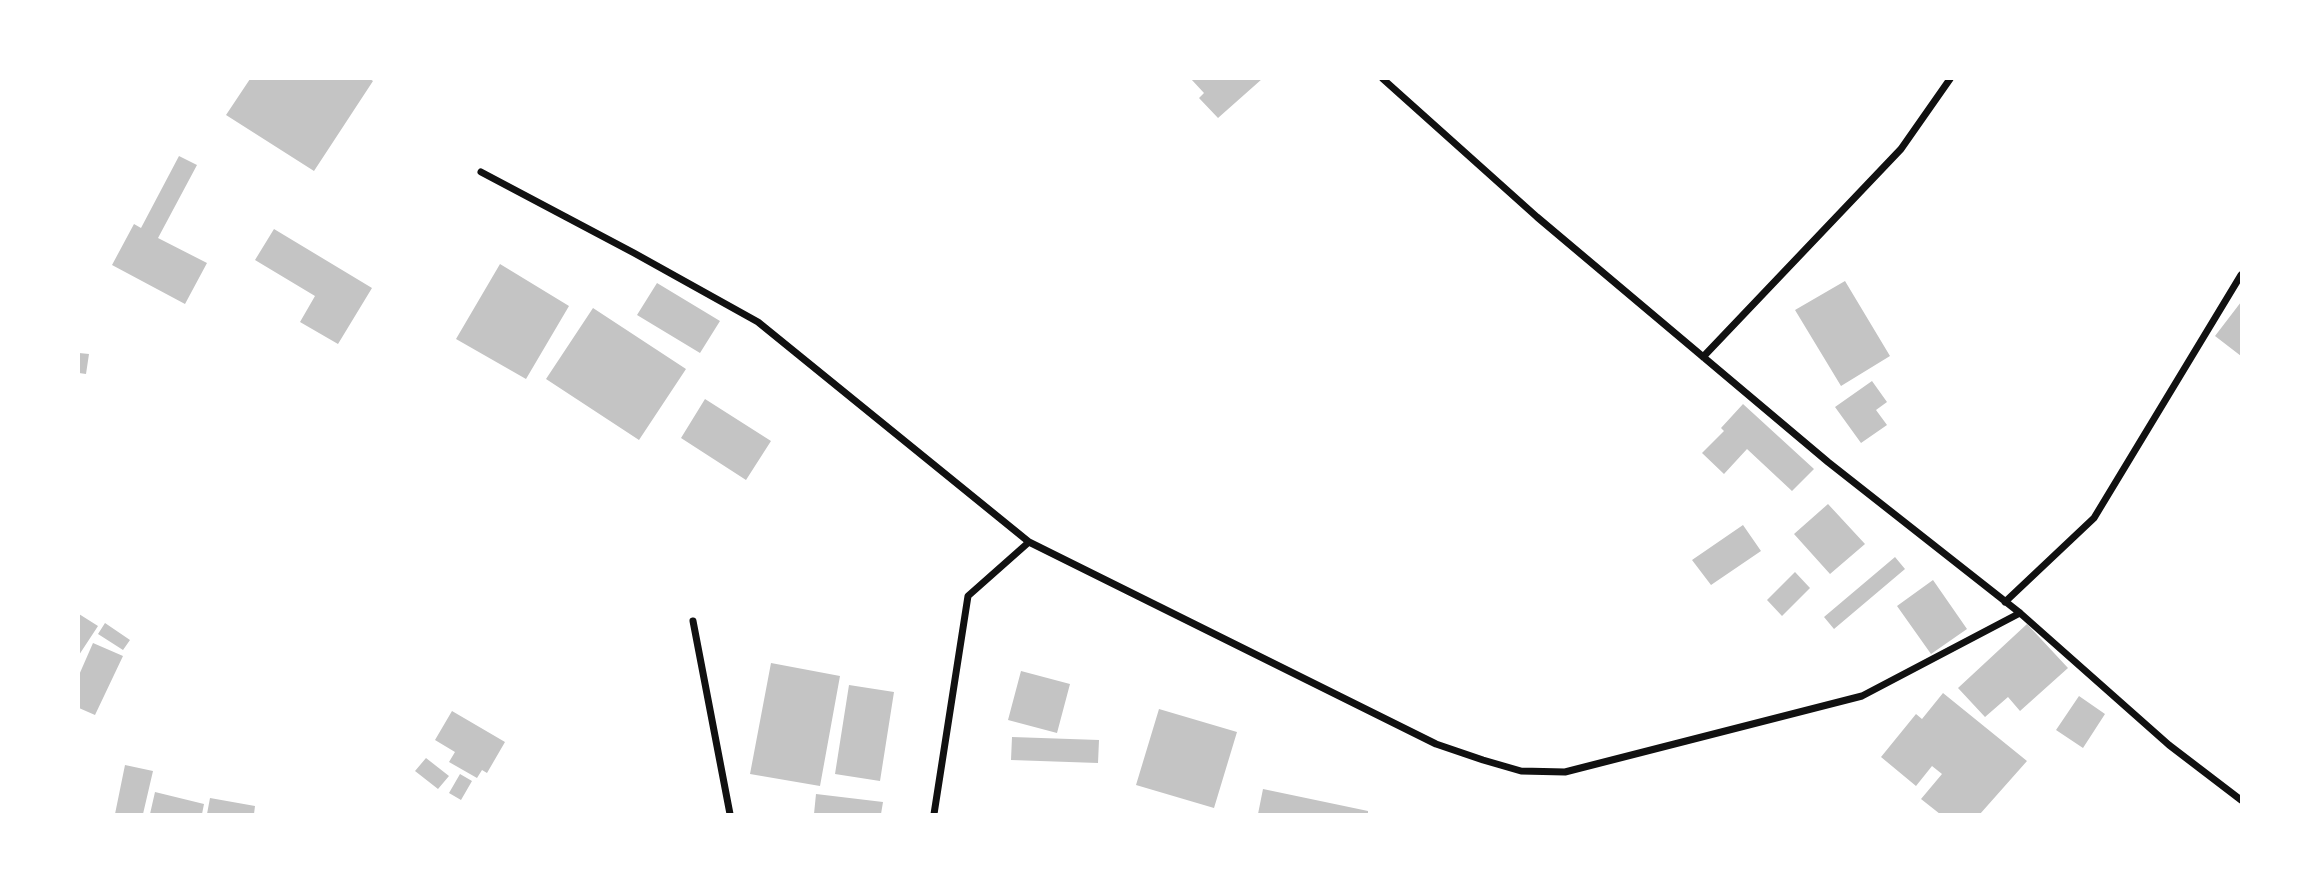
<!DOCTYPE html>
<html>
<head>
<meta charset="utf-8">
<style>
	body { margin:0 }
	#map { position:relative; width:2320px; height:893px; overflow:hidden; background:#fff; font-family:Quicksand,sans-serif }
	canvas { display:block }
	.frame { position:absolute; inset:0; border:80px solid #fff; pointer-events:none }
</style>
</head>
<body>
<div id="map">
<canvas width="2320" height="893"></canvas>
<div class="frame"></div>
</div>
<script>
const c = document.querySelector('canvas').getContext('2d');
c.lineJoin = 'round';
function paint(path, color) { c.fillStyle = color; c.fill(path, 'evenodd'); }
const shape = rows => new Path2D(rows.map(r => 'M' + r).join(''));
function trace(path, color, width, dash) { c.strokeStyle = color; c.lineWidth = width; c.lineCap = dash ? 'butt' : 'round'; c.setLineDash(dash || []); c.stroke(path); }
const building = shape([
	[250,79,370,79,373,81,314,171,226,115],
	[1191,79,1262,79,1218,118,1199,98,1204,93],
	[179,156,197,165,158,238,207,263,185,304,112,265,134,224,141,228],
	[274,229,372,288,338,344,300,322,315,296,255,260],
	[500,264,569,306,526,379,456,339],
	[1845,281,1890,356,1841,386,1795,310],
	[657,283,720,321,700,353,637,315],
	[2241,302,2241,356,2215,336],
	[593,308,686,369,639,440,546,379],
	[79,353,89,354,86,374,79,373],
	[1872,381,1887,402,1876,410,1887,425,1861,443,1835,407],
	[705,399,771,441,746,480,681,438],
	[1743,404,1814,469,1792,491,1747,449,1724,474,1702,453,1724,431,1721,428],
	[1828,504,1865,544,1830,574,1794,534],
	[1743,525,1761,551,1711,585,1692,560],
	[1895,557,1905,569,1834,629,1824,617],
	[1795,572,1810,588,1782,616,1767,600],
	[1933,580,1967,629,1931,654,1897,606],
	[79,614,98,626,79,655],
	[105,623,130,640,123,650,98,634],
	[2027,624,2068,668,2020,711,2008,697,1985,717,1958,688],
	[93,643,123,656,95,715,79,708,79,675],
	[771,663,840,676,820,786,750,774],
	[1021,671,1070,684,1057,733,1008,720],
	[849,685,894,692,880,781,835,774],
	[1943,693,2027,761,1980,814,1940,814,1921,799,1942,774,1932,766,1916,786,1881,757,1916,714,1922,719],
	[2079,696,2105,714,2083,748,2056,730],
	[1159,709,1237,732,1214,808,1136,785],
	[452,711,505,742,487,773,482,770,477,778,449,762,455,752,435,740],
	[1012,737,1099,740,1098,763,1011,760],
	[426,758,449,776,438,789,415,771],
	[125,765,153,771,143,814,115,814],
	[460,774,472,781,461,800,449,793],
	[1263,789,1368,811,1368,814,1258,814],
	[155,792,204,804,202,814,150,814],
	[816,794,883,802,881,814,814,814],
	[210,798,255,806,254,814,207,814]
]);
const minor = shape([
	[1383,79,1537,217,1828,462,2020,613,2169,745,2241,800],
	[481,172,634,253,758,322,1029,542,1436,744,1483,760,1521,771,1565,772,1862,696,2020,613],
	[1703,357,1901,149,1950,79],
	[2005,602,2094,518,2241,275],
	[693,621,730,814],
	[934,814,968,596,1029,542]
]);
paint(building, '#c4c4c4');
trace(minor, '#111', 7);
</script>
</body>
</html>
